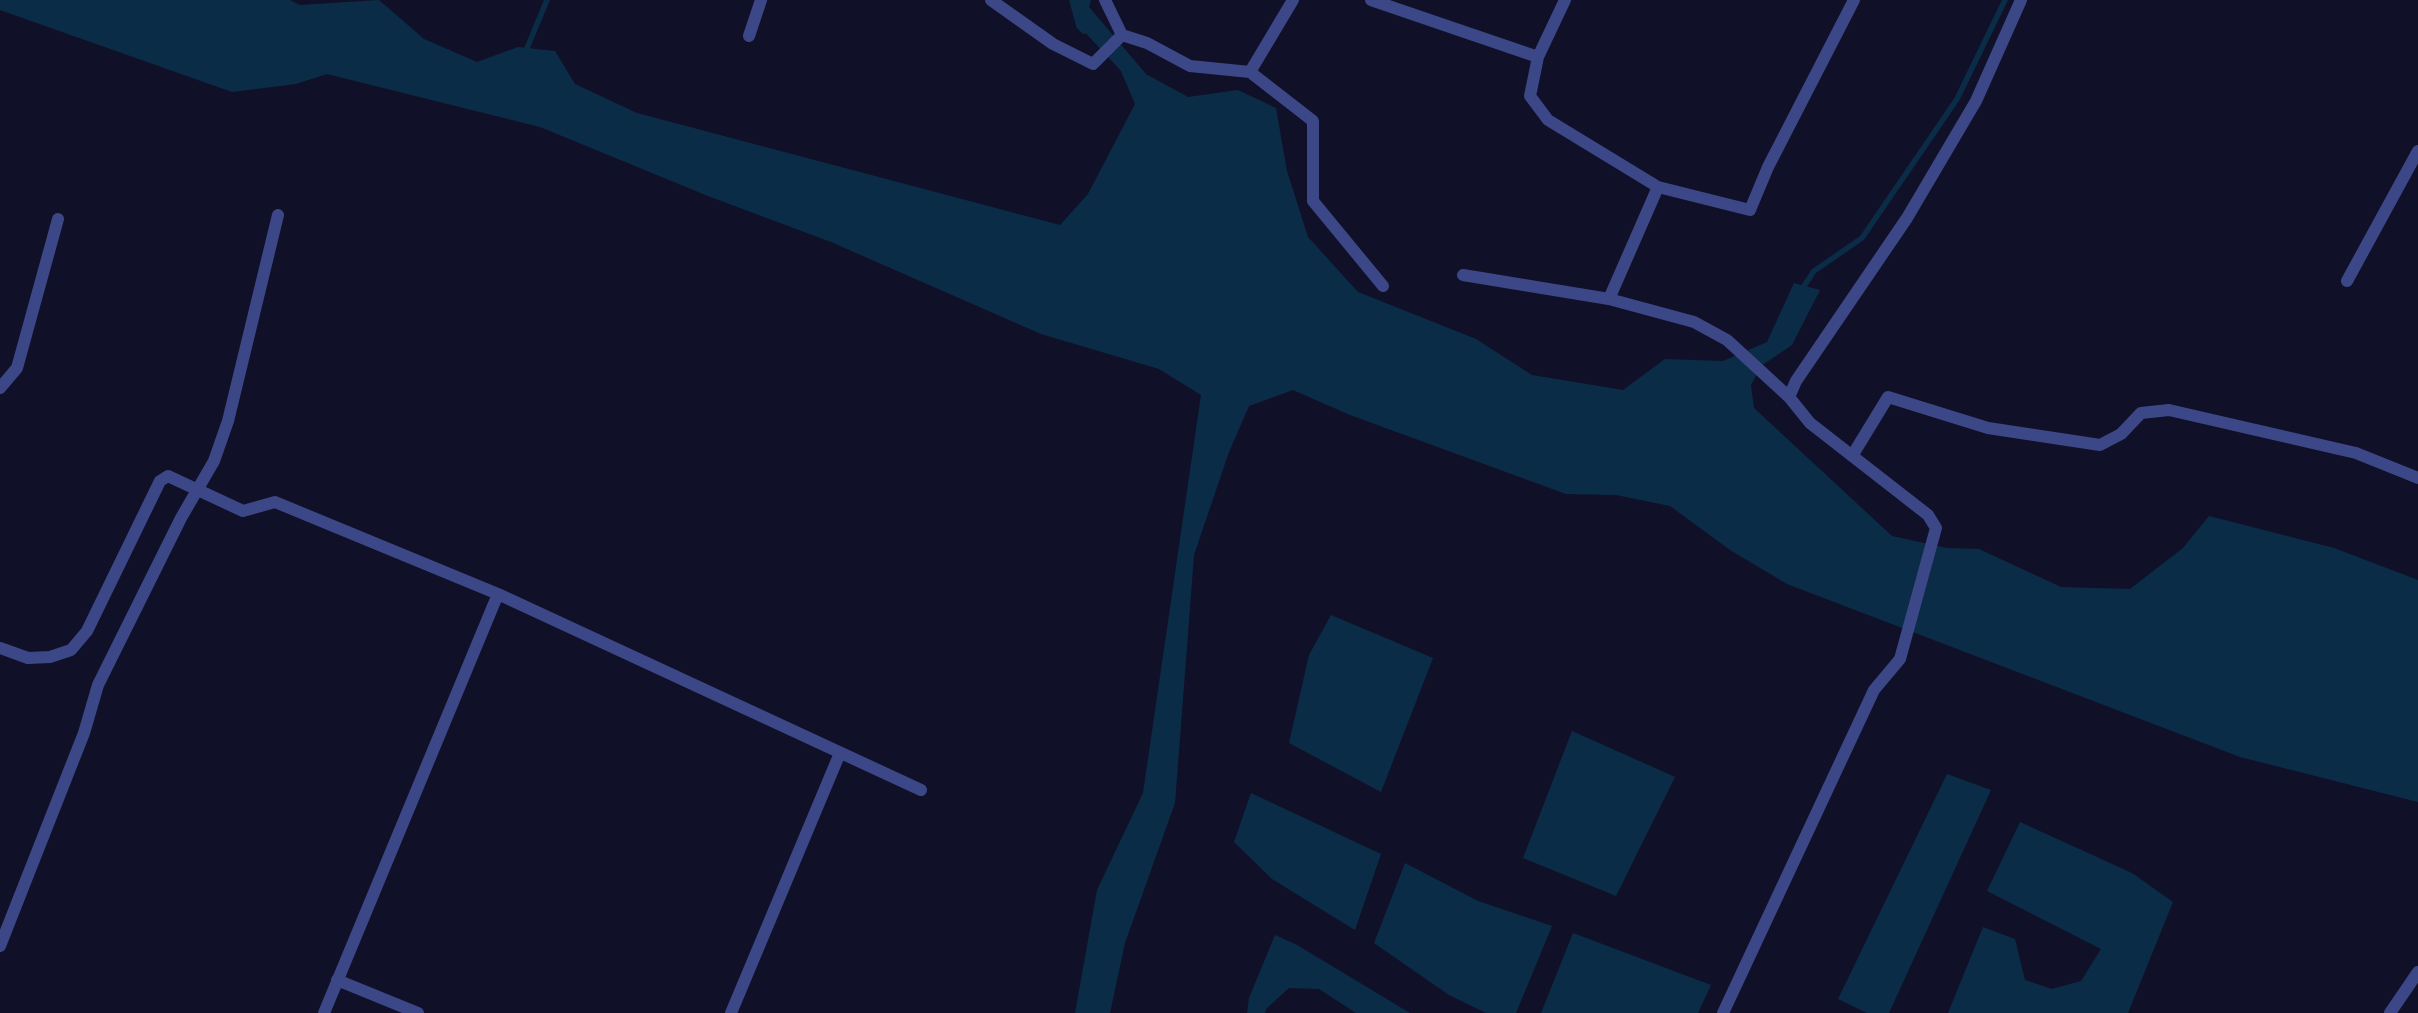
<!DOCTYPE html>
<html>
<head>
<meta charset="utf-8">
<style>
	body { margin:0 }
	canvas { display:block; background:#101028 }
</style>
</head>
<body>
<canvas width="2418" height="1013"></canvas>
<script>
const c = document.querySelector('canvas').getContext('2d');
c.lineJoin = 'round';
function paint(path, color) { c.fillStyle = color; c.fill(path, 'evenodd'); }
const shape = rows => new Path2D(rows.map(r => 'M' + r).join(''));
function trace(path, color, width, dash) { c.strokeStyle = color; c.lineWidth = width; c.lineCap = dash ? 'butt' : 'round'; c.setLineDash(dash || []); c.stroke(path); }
const water = shape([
	[0,0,290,0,300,5,379,0,424,39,477,62,518,47,555,51,575,84,637,113,1060,225,1088,194,1135,104,1121,71,1079,26,1072,0,1091,0,1089,7,1146,74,1188,97,1238,90,1276,108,1287,171,1308,237,1358,292,1476,339,1532,375,1623,390,1665,359,1723,361,1767,342,1794,283,1820,290,1792,345,1761,366,1751,385,1754,408,1892,536,1947,548,1979,549,2061,587,2130,589,2183,548,2209,516,2334,548,2418,580,2418,802,2240,757,1787,584,1730,550,1670,506,1616,495,1566,494,1350,415,1293,390,1249,406,1229,452,1194,555,1175,803,1125,943,1110,1013,1075,1013,1097,890,1143,793,1201,395,1159,369,1041,334,831,242,708,196,540,127,327,74,296,84,232,92,0,10],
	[1331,615,1433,658,1381,792,1289,743,1309,655],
	[1572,731,1675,777,1616,896,1523,858],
	[1947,774,1991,790,1889,1013,1867,1013,1838,999],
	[1251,793,1381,854,1355,930,1272,879,1234,842],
	[2020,822,2132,873,2173,902,2128,1013,1948,1013,1983,927,2015,939,2025,980,2052,989,2081,981,2101,949,1987,891],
	[1405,863,1478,901,1552,926,1516,1013,1486,1013,1449,995,1374,943],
	[1573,933,1711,985,1698,1013,1541,1013],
	[1275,935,1297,945,1410,1013,1356,1013,1319,989,1289,988,1266,1009,1265,1013,1247,1013,1249,998]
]);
const stream = shape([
	[1072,0,1079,26,1084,31],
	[525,53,547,0],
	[1800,292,1814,271,1862,238,1957,99,2005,0]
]);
const minor = shape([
	[991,0,1053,44,1093,64,1122,35,1147,43,1190,66,1250,72,1293,0],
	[1105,0,1122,35],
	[1371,0,1538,57],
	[1565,0,1538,57,1530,96,1548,120,1658,187,1750,210,1768,167,1854,0],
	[749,36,761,0],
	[1250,72,1313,121,1313,201,1383,286],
	[1658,187,1609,299,1694,322,1727,340,1789,397],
	[1463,275,1609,299],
	[2347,281,2418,151],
	[0,388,17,368,58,219],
	[1852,456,1888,397,1988,428,2100,445,2121,434,2141,413,2169,410,2356,453,2418,478],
	[0,648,28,658,50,657,71,650,87,631,160,481,168,476,243,511,275,502,498,594,921,790],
	[0,946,84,733,98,685,181,518,214,461,228,421,278,215],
	[337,980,418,1013],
	[324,1013,498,594],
	[731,1013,840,753],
	[1723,1013,1874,690,1900,659,1936,528,1928,515,1810,423,1789,397,1796,381,1907,218,1976,101,2021,0],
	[2390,1013,2418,972]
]);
paint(water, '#0b2c46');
trace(stream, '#0b2c46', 5.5);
trace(minor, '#3c4787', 12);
</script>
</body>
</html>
